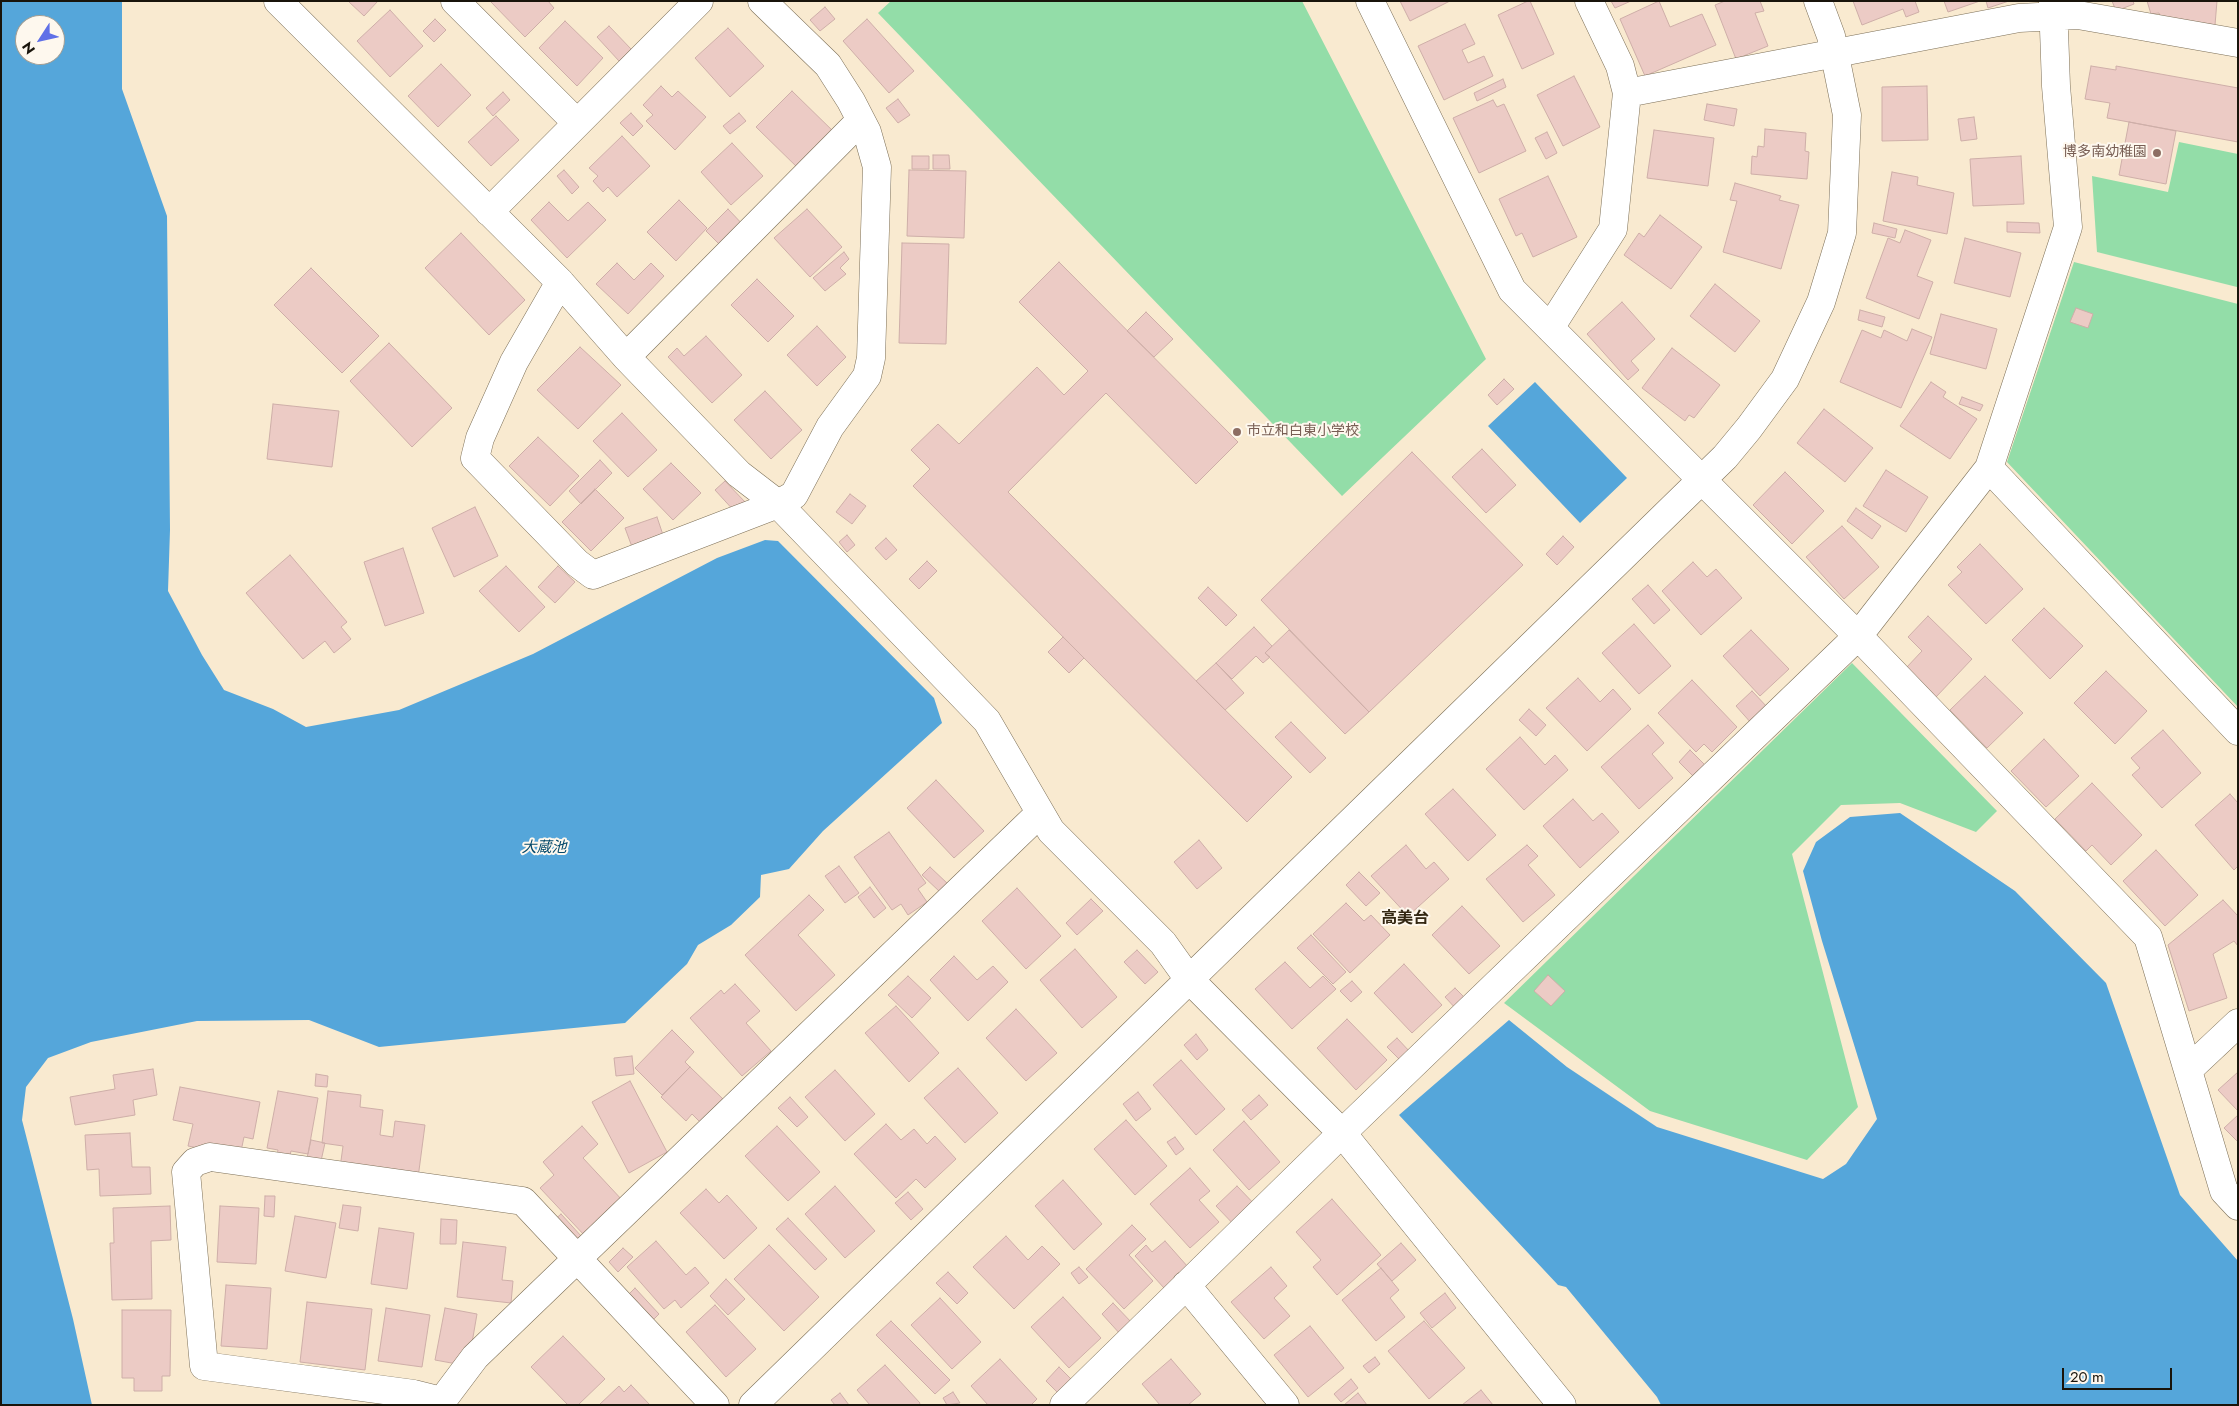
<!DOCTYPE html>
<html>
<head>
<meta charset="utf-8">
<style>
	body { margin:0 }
	#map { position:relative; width:2239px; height:1406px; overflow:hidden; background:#f9ead0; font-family:Jost,sans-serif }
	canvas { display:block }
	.frame { position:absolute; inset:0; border:2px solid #19140b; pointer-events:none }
	.north { position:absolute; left:15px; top:15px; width:50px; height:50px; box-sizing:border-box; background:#fef8ee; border:1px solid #a29d93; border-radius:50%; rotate:235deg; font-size:14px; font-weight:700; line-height:20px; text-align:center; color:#19140b }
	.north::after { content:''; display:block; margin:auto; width:18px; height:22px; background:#6070e7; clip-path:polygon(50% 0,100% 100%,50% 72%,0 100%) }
	.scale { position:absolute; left:2062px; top:1368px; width:110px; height:22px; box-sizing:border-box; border:2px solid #19140b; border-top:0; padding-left:6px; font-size:15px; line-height:18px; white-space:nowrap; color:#19140b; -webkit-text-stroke:4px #fef8ee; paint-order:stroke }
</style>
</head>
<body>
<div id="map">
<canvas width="2239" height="1406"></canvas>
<div class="frame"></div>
<div class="north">N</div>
<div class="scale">20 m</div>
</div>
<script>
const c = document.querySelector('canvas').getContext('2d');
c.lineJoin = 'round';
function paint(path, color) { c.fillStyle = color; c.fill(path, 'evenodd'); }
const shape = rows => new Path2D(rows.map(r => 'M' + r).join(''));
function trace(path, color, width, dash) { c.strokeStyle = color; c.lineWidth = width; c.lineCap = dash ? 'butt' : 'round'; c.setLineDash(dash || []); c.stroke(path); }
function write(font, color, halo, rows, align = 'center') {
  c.font = font + ' Jost,"Noto Sans JP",sans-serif'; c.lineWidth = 4; c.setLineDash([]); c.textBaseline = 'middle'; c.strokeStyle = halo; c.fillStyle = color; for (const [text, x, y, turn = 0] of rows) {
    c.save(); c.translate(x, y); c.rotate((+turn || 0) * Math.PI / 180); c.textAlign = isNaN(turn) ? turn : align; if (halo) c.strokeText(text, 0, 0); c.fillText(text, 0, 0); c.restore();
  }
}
const green = shape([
	[891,1,1302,1,1486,359,1342,496,878,13],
	[2179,142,2238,154,2237,287,2097,252,2092,176,2168,192],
	[2074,262,2238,304,2238,707,2007,462],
	[1852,663,1997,811,1976,832,1900,803,1841,805,1792,854,1858,1107,1807,1160,1650,1111,1504,1003]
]);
const water = shape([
	[1,1,122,1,122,89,167,216,170,530,168,591,202,655,224,690,273,709,306,727,399,710,533,654,717,558,765,540,778,541,934,698,942,723,823,831,789,869,761,875,760,897,731,925,698,945,687,964,625,1023,379,1047,309,1020,197,1021,91,1042,48,1058,26,1087,22,1120,73,1319,92,1405,1,1405],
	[25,25,55,25,55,55,25,55],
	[1535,382,1627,478,1580,523,1488,426],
	[1900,813,2015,891,2106,983,2180,1195,2238,1261,2238,1405,1661,1405,1657,1397,1566,1287,1558,1285,1399,1115,1509,1020,1567,1067,1657,1127,1823,1179,1846,1164,1877,1119,1822,941,1803,871,1816,842,1850,817]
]);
const building = shape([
	[348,1,378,1,364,16,348,1],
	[490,1,548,1,554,8,525,37,490,1],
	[1400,1,1450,1,1410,21,1400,1],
	[1528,1,1530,1,1554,54,1522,69,1498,15,1528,1],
	[1611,1,1631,1,1615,8,1611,1],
	[1659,1,1670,27,1702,14,1716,45,1645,76,1620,19,1659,1],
	[1725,1,1760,1,1764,11,1755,13,1768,46,1736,59,1715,5,1725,1],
	[1853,1,1915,1,1919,12,1906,17,1903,9,1862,25,1853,1],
	[1944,1,1980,1,1948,12,1944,1],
	[1986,1,2009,1,1988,8,1986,1],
	[2112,1,2133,1,2134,4,2116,11,2112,1],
	[2147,1,2217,1,2215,25,2160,17,2159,13,2151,14,2147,1],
	[825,7,835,19,820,31,810,20,825,7],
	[390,10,423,46,390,77,357,41,390,10],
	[435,19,446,30,434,42,423,31,435,19],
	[867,19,914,71,889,93,843,41,867,19],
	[565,21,603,58,577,86,539,48,565,21],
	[1465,24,1475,44,1462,50,1468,63,1484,56,1493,76,1444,100,1418,46,1465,24],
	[609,26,631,49,619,61,597,37,609,26],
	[728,28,764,66,730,97,695,58,728,28],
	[441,64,471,95,438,127,408,96,441,64],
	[2091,66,2116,70,2116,66,2238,88,2238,142,2107,118,2110,103,2085,99,2091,66],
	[1574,76,1600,127,1563,146,1537,95,1574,76],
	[1503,79,1506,87,1477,101,1474,93,1503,79],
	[661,86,672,97,678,91,706,117,675,150,646,121,653,115,643,105,661,86],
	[1927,86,1928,140,1882,141,1882,87,1927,86],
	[792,91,837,135,801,171,756,127,792,91],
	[503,92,510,100,493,116,486,108,503,92],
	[898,99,910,115,898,123,886,108,898,99],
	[1493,100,1497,107,1504,104,1526,151,1479,173,1453,118,1493,100],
	[1707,104,1737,109,1734,126,1704,120,1707,104],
	[631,113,643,126,633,136,620,123,631,113],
	[739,113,746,121,730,134,723,126,739,113],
	[496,116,519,140,491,166,468,142,496,116],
	[1974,117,1977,139,1961,141,1958,119,1974,117],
	[2129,122,2176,131,2166,184,2119,175,2129,122],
	[1765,129,1806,133,1805,151,1809,152,1807,179,1751,174,1752,156,1757,157,1758,146,1764,147,1765,129],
	[1654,130,1714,138,1708,186,1647,178,1654,130],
	[1547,132,1557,153,1546,159,1535,138,1547,132],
	[622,136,650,166,617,197,608,187,603,192,593,181,598,176,589,168,622,136],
	[732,143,763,176,731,205,701,172,732,143],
	[933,155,949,155,950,169,933,169,933,155],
	[912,156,929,156,929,169,912,169,912,156],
	[2021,156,2024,204,1973,206,1970,159,2021,156],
	[564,170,579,187,572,194,557,176,564,170],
	[909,170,966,171,964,238,907,236,909,170],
	[1892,172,1918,177,1917,185,1954,193,1947,234,1883,221,1892,172],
	[1548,176,1577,237,1533,257,1522,233,1516,236,1499,199,1548,176],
	[1735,183,1781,196,1779,200,1799,205,1781,269,1723,252,1737,201,1730,200,1735,183],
	[679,200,707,228,676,261,647,232,679,200],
	[549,202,568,221,588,202,606,220,567,258,531,220,549,202],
	[728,209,746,228,724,249,706,231,728,209],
	[807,209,842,247,810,277,774,238,807,209],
	[1660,215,1702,247,1671,289,1624,255,1639,233,1644,237,1660,215],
	[2007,222,2039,223,2040,233,2007,232,2007,222],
	[1874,223,1897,229,1895,238,1872,233,1874,223],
	[1905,230,1931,240,1917,276,1933,282,1919,319,1866,298,1888,238,1900,243,1905,230],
	[461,233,525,300,489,335,425,268,461,233],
	[1965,238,2021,253,2010,297,1954,283,1965,238],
	[902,243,949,244,946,344,899,343,902,243],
	[844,252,849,259,840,268,846,274,825,291,813,278,844,252],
	[1059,262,1238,442,1196,484,1106,393,1008,492,1292,777,1247,822,913,486,930,469,911,450,938,424,959,444,1037,367,1064,395,1088,371,1019,302,1059,262],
	[617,263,634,280,651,263,664,276,628,314,596,284,617,263],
	[311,268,379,336,342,373,274,305,311,268],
	[757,279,794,316,768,342,731,305,757,279],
	[1715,284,1760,321,1735,352,1690,316,1715,284],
	[1622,302,1655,339,1631,361,1639,370,1628,380,1587,334,1622,302],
	[2076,308,2093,314,2088,328,2070,322,2076,308],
	[1860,310,1885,317,1882,327,1858,320,1860,310],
	[1146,312,1173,339,1154,357,1127,331,1146,312],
	[1941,314,1997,329,1986,369,1930,354,1941,314],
	[817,326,846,357,817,386,787,355,817,326],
	[1912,329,1932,337,1901,408,1840,382,1862,330,1881,338,1884,330,1907,341,1912,329],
	[706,336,742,375,712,403,668,357,677,348,684,356,706,336],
	[389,343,452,408,412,447,350,381,389,343],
	[580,347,621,385,578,429,537,390,580,347],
	[1672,348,1720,385,1694,418,1689,415,1685,421,1642,388,1672,348],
	[1504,379,1514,389,1497,405,1488,395,1504,379],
	[1931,382,1946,392,1943,397,1977,419,1950,459,1900,426,1931,382],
	[765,391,802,430,771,459,734,420,765,391],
	[1962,397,1983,405,1980,411,1959,404,1962,397],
	[273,404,339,411,332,467,267,459,273,404],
	[1824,409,1873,448,1845,482,1797,443,1824,409],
	[622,413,657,450,628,477,593,441,622,413],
	[538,437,579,476,550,506,509,466,538,437],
	[1482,449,1516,485,1486,513,1452,477,1482,449],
	[1412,452,1523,565,1369,712,1261,600,1412,452],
	[600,460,612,473,581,504,569,491,600,460],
	[671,463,701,493,673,520,643,489,671,463],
	[1886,470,1928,497,1906,532,1863,506,1886,470],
	[1785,472,1824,511,1792,544,1753,505,1785,472],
	[725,481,746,503,736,513,715,490,725,481],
	[595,489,624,518,591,551,562,522,595,489],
	[850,494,866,506,852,524,836,512,850,494],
	[475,507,498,556,454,577,432,528,475,507],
	[1856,508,1881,526,1872,539,1847,521,1856,508],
	[657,517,666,544,635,555,625,528,657,517],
	[1842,526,1879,567,1844,599,1806,557,1842,526],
	[847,535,855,545,847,552,839,542,847,535],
	[1563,536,1574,547,1557,565,1546,554,1563,536],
	[886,538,897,550,886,560,875,548,886,538],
	[1980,544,2023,589,1986,624,1948,585,1962,572,1957,567,1980,544],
	[403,548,424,613,385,626,364,562,403,548],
	[290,555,347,622,341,627,351,639,334,653,325,641,303,659,246,593,290,555],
	[927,561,937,571,919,589,909,579,927,561],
	[1693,562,1707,577,1716,569,1742,598,1701,635,1662,591,1693,562],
	[506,566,545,607,519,632,479,591,506,566],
	[558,566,575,582,555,603,538,587,558,566],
	[1648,585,1670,610,1654,624,1632,599,1648,585],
	[1208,587,1237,615,1226,626,1198,598,1208,587],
	[2044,608,2083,646,2050,679,2012,640,2044,608],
	[1928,616,1972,659,1936,697,1906,668,1922,651,1908,637,1928,616],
	[1634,624,1671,666,1639,694,1602,653,1634,624],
	[1254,627,1272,646,1265,653,1270,657,1263,663,1256,656,1232,679,1216,663,1254,627],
	[1289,630,1369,712,1345,734,1265,653,1289,630],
	[1751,630,1789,669,1760,696,1723,656,1751,630],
	[1063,637,1084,658,1069,673,1048,652,1063,637],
	[1216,663,1244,693,1225,710,1196,681,1216,663],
	[2106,671,2147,711,2115,744,2074,703,2106,671],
	[1985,676,2023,713,1987,748,1950,710,1985,676],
	[1578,678,1600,702,1613,689,1631,709,1587,751,1546,708,1578,678],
	[1692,680,1737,727,1712,752,1704,744,1696,752,1658,713,1692,680],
	[1752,691,1769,709,1752,724,1736,706,1752,691],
	[1529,709,1546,725,1536,736,1519,720,1529,709],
	[1291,722,1326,758,1310,773,1275,737,1291,722],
	[1648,725,1664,743,1652,754,1673,778,1639,809,1601,767,1648,725],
	[2163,730,2201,773,2162,808,2132,775,2140,768,2131,758,2163,730],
	[1520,737,1545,765,1555,755,1568,770,1524,810,1486,769,1520,737],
	[2044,739,2079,776,2046,807,2011,771,2044,739],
	[1690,750,1712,772,1701,784,1679,762,1690,750],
	[936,780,984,831,954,858,907,808,936,780],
	[2092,783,2142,835,2111,865,2092,845,2086,851,2055,819,2092,783],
	[1453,789,1496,835,1468,861,1425,814,1453,789],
	[2230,794,2238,803,2238,866,2234,870,2195,825,2230,794],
	[1573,799,1593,821,1602,813,1619,832,1580,868,1543,826,1573,799],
	[889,832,926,883,918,889,927,902,908,915,901,904,892,910,854,857,889,832],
	[1199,840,1222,868,1197,889,1174,862,1199,840],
	[1406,845,1426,869,1434,862,1449,879,1408,916,1371,876,1406,845],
	[1527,845,1538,856,1528,865,1555,895,1523,922,1486,879,1527,845],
	[2156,850,2198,895,2165,926,2123,881,2156,850],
	[839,866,859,893,845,903,825,876,839,866],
	[930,867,948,884,940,892,922,875,930,867],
	[1359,872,1380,893,1366,906,1346,885,1359,872],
	[870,887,886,908,874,918,858,897,870,887],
	[1017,888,1061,936,1026,969,982,921,1017,888],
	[809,895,824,910,798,935,835,975,796,1011,745,955,809,895],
	[1091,899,1103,911,1077,935,1066,923,1091,899],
	[2223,900,2238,916,2238,946,2234,941,2213,954,2227,998,2189,1011,2168,945,2223,900],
	[1346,903,1364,921,1371,915,1390,935,1350,973,1313,934,1346,903],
	[1462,906,1500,946,1469,974,1432,935,1462,906],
	[1311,935,1346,972,1333,984,1297,948,1311,935],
	[1075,949,1117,997,1082,1028,1040,980,1075,949],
	[1137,950,1158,972,1145,984,1124,962,1137,950],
	[954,956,977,980,993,966,1008,982,968,1021,930,980,954,956],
	[1285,962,1310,988,1323,976,1336,989,1292,1029,1255,989,1285,962],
	[1404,964,1442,1005,1412,1033,1374,993,1404,964],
	[1548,975,1565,991,1551,1006,1534,991,1548,975],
	[908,976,931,998,912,1018,888,995,908,976],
	[1352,981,1362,992,1351,1002,1340,991,1352,981],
	[735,984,760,1011,746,1023,771,1051,742,1076,690,1018,721,990,724,994,735,984],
	[1455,988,1467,1000,1457,1010,1445,997,1455,988],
	[896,1006,939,1053,909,1082,865,1033,896,1006],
	[1016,1009,1057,1053,1026,1081,986,1038,1016,1009],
	[1347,1019,1387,1060,1356,1090,1317,1048,1347,1019],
	[672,1030,694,1052,685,1062,690,1067,662,1095,635,1068,672,1030],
	[1196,1034,1208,1050,1197,1060,1184,1045,1196,1034],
	[1397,1038,1410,1052,1401,1061,1387,1047,1397,1038],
	[632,1056,634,1074,616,1076,614,1058,632,1056],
	[1181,1060,1225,1109,1196,1135,1153,1085,1181,1060],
	[690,1067,724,1100,701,1123,692,1114,686,1121,661,1097,690,1067],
	[958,1068,998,1113,965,1143,924,1098,958,1068],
	[153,1069,157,1095,133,1100,135,1115,75,1125,70,1097,115,1089,113,1075,153,1069],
	[835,1070,875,1114,845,1141,805,1097,835,1070],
	[2238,1072,2238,1111,2218,1090,2238,1072],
	[316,1074,328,1076,327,1087,315,1086,316,1074],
	[630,1081,667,1152,629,1173,592,1102,630,1081],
	[180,1087,260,1102,253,1139,244,1137,240,1156,188,1146,193,1124,173,1120,180,1087],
	[278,1091,318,1098,308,1154,291,1151,288,1163,276,1160,278,1150,267,1148,278,1091],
	[328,1091,361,1095,360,1107,383,1110,380,1135,393,1137,395,1121,425,1125,418,1178,340,1168,343,1146,322,1143,328,1091],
	[1138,1092,1151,1109,1136,1121,1123,1104,1138,1092],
	[1259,1095,1268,1105,1251,1120,1242,1110,1259,1095],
	[790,1097,808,1117,797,1127,778,1108,790,1097],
	[2238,1115,2238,1142,2224,1128,2238,1115],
	[1126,1120,1167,1166,1135,1195,1094,1149,1126,1120],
	[1244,1121,1280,1162,1249,1190,1213,1150,1244,1121],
	[886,1124,901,1140,914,1129,927,1144,935,1136,956,1159,925,1188,916,1179,896,1198,854,1154,886,1124],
	[582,1126,598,1144,583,1158,623,1201,585,1236,540,1188,554,1175,543,1162,582,1126],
	[777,1126,820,1172,788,1201,745,1156,777,1126],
	[130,1133,132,1167,150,1167,151,1194,100,1196,99,1169,87,1170,85,1135,130,1133],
	[1175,1137,1184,1149,1176,1155,1167,1142,1175,1137],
	[311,1140,325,1143,319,1170,305,1167,311,1140],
	[1190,1168,1210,1191,1199,1200,1219,1222,1190,1248,1150,1204,1190,1168],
	[1063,1180,1102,1224,1074,1250,1035,1206,1063,1180],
	[835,1186,875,1231,845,1258,805,1214,835,1186],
	[1237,1186,1260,1210,1239,1230,1216,1206,1237,1186],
	[706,1189,719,1203,727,1195,757,1228,724,1259,680,1213,706,1189],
	[908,1192,923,1209,911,1220,895,1203,908,1192],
	[265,1196,275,1196,274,1217,264,1216,265,1196],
	[1332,1199,1381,1255,1337,1295,1313,1267,1321,1260,1296,1232,1332,1199],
	[343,1205,361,1207,358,1231,339,1228,343,1205],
	[170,1206,171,1240,151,1241,152,1299,112,1300,110,1243,114,1243,113,1208,170,1206],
	[220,1206,259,1208,256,1264,217,1262,220,1206],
	[561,1214,582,1237,570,1248,550,1224,561,1214],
	[295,1216,336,1223,326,1278,285,1271,295,1216],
	[788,1218,827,1259,815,1270,776,1229,788,1218],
	[441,1219,457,1220,456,1244,440,1244,441,1219],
	[1132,1225,1146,1239,1129,1255,1153,1281,1124,1309,1086,1269,1132,1225],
	[379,1228,414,1233,407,1289,371,1284,379,1228],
	[1006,1236,1028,1260,1042,1246,1060,1264,1014,1309,973,1267,1006,1236],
	[656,1241,686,1275,695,1267,709,1283,681,1308,675,1300,664,1309,627,1267,656,1241],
	[1165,1241,1188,1267,1164,1288,1135,1256,1146,1245,1152,1252,1165,1241],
	[463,1242,506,1247,502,1280,513,1281,511,1303,457,1297,463,1242],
	[1401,1243,1416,1260,1392,1281,1377,1264,1401,1243],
	[769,1245,819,1297,784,1331,734,1279,769,1245],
	[623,1248,633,1257,618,1272,609,1262,623,1248],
	[1079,1267,1088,1277,1079,1284,1071,1273,1079,1267],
	[1271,1267,1287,1286,1274,1298,1290,1316,1264,1339,1231,1302,1271,1267],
	[1381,1268,1399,1290,1390,1298,1405,1317,1376,1341,1342,1300,1381,1268],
	[948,1272,968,1293,957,1304,936,1283,948,1272],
	[726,1279,745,1299,728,1315,710,1296,726,1279],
	[226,1285,271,1288,267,1349,221,1346,226,1285],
	[635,1288,659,1314,652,1321,627,1296,635,1288],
	[1445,1293,1456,1308,1432,1328,1420,1313,1445,1293],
	[1063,1297,1101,1338,1069,1368,1031,1327,1063,1297],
	[940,1298,981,1342,952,1369,911,1325,940,1298],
	[307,1302,372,1309,365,1370,300,1362,307,1302],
	[1113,1303,1133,1324,1121,1335,1102,1314,1113,1303],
	[715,1305,756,1349,726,1377,686,1332,715,1305],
	[386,1308,430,1315,422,1367,378,1361,386,1308],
	[445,1308,477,1314,468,1366,435,1360,445,1308],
	[122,1310,171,1310,170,1376,162,1376,162,1391,134,1391,134,1378,122,1378,122,1310],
	[891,1321,950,1380,935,1394,876,1335,891,1321],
	[1424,1321,1465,1368,1429,1399,1388,1351,1424,1321],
	[1310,1326,1344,1368,1308,1397,1274,1355,1310,1326],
	[563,1336,605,1379,578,1405,568,1405,531,1367,563,1336],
	[1375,1357,1380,1364,1369,1373,1363,1366,1375,1357],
	[1000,1359,1037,1399,1031,1405,988,1405,971,1386,1000,1359],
	[1171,1359,1201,1394,1188,1405,1160,1405,1142,1384,1171,1359],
	[885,1365,920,1403,919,1405,870,1405,857,1390,885,1365],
	[1059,1367,1080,1388,1066,1401,1046,1381,1059,1367],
	[1351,1379,1358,1388,1341,1402,1334,1394,1351,1379],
	[631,1385,650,1405,599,1405,619,1386,624,1392,631,1385],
	[1481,1390,1493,1405,1462,1405,1481,1390],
	[953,1392,960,1403,947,1405,943,1398,953,1392],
	[840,1393,849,1405,835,1405,831,1400,840,1393],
	[1358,1393,1367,1405,1344,1405,1358,1393]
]);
const minor = shape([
	[278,1,560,282,626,357,739,474,778,504,987,721,1051,831,1163,943,1188,978,1342,1133,1562,1405],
	[455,1,577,123],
	[1370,1,1512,290,1858,636,2148,937,2224,1191,2238,1206],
	[1627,93,2019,18,2078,15,2238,43],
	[489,212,699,1],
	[560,282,514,362,480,438,475,458,577,563,593,575,778,504,794,495,830,427,867,376,871,358,877,167,867,132,851,101,828,65,762,1],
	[1550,328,1613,229,1627,93,1620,66,1589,1],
	[626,357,860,121],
	[1989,468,2238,731],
	[2188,1070,2238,1023],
	[1186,1285,1285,1405],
	[442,1401,414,1394,204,1366,186,1172,195,1162,210,1157,523,1201,715,1405],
	[439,1405,475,1357,1040,813],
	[753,1405,1725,457,1749,428,1785,379,1821,302,1842,233,1847,115,1831,36,1818,1],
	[1064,1405,1342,1133,1858,636,1989,468,2068,227,2056,86,2053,1]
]);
const markers = [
	[2157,153,5,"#8d6e63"],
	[1237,432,5,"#8d6e63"]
];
const educationNames = [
	["博多南幼稚園",2147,153],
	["市立和白東小学校",1247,432,"left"]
];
const waterNames = [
	["大蔵池",544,848]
];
const quarterNames = [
	["高美台",1405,919]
];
paint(green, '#93dda8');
paint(water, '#55a6da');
paint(building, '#eccbc5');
trace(building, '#ceaea8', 1);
trace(minor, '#7d7058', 29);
trace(minor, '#fff', 28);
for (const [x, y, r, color] of markers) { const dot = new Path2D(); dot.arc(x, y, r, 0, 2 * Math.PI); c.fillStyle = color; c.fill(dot); trace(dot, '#fef8ee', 2); }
write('14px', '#785e54', '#fef8ee', educationNames, 'right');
write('italic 15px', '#03486a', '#fef8ee', waterNames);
write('bold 16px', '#332712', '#fef8ee', quarterNames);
</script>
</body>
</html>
